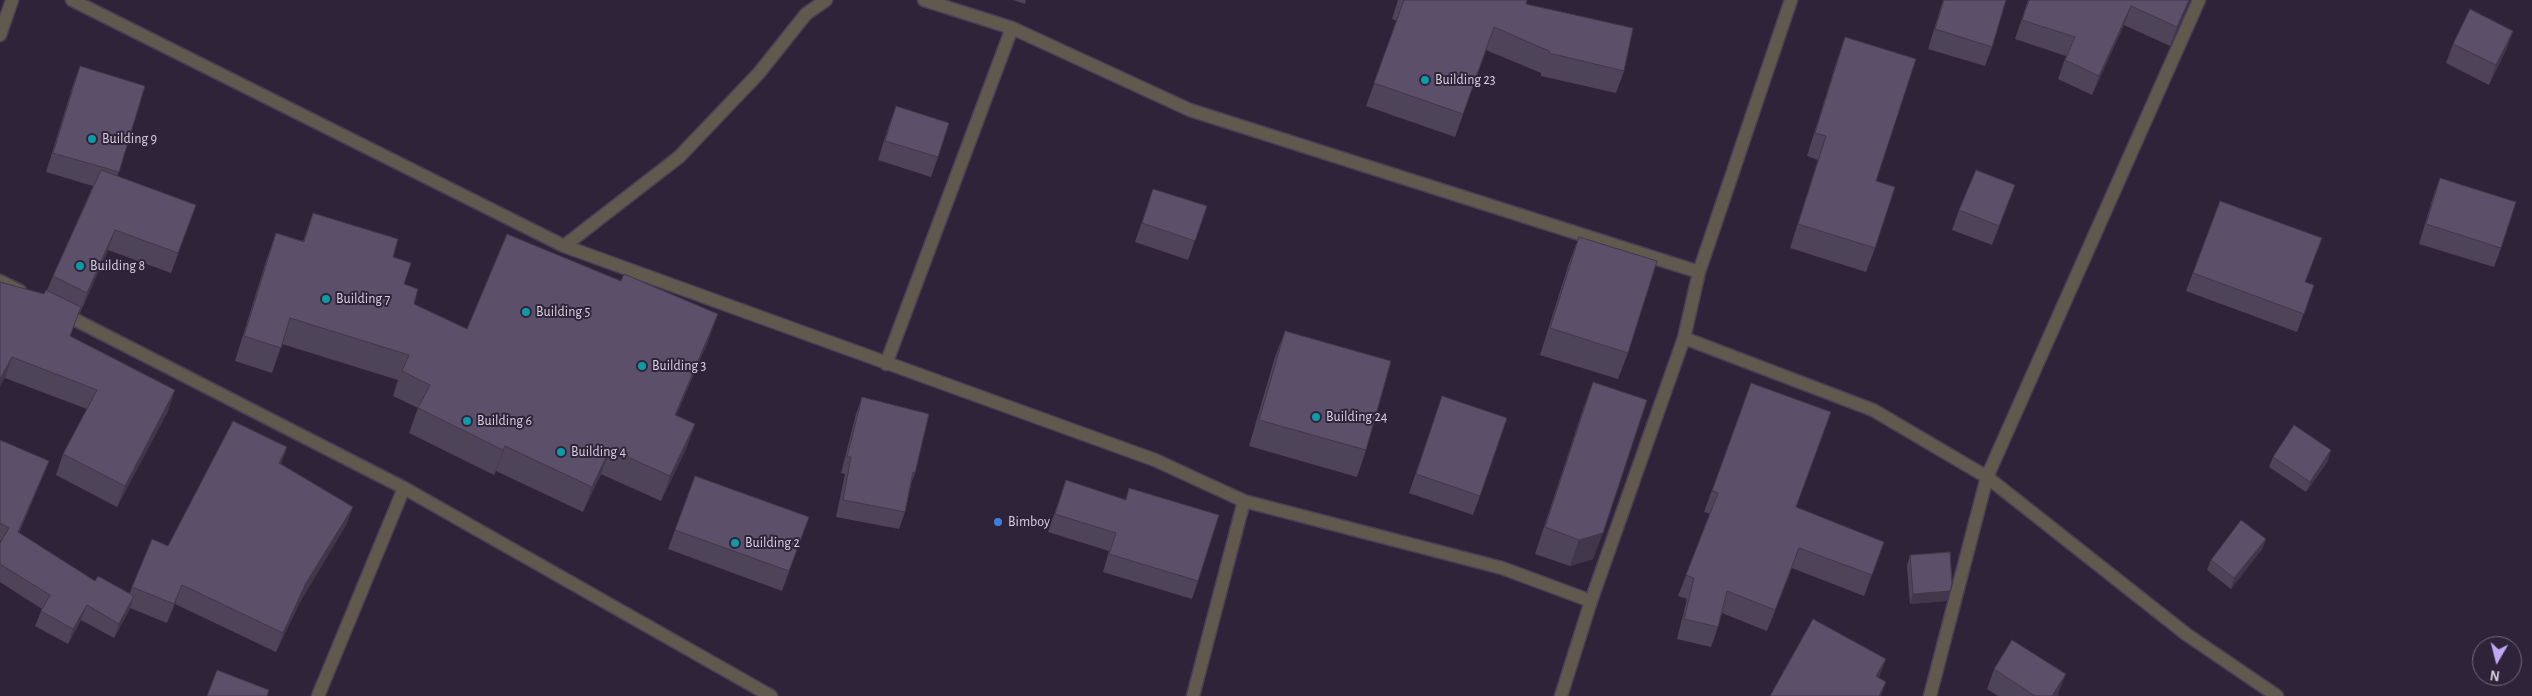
<!DOCTYPE html>
<html>
<head>
<meta charset="utf-8">
<style>
	body { margin:0 }
	#map { position:relative; width:2532px; height:696px; overflow:hidden; background:#2f233a; font-family:"Alegreya Sans",sans-serif }
	canvas { display:block }
	.north { position:absolute; left:2472px; top:636px; width:50px; height:50px; box-sizing:border-box; background:#2f233a; border:1px solid #73697c; border-radius:50%; rotate:188deg; font-size:14px; font-weight:700; line-height:20px; text-align:center; color:#d8d1e0 }
	.north::after { content:''; display:block; margin:auto; width:18px; height:22px; background:#c0a8f4; clip-path:polygon(50% 0,100% 100%,50% 72%,0 100%) }
</style>
</head>
<body>
<div id="map">
<canvas width="2532" height="696"></canvas>
<div class="north">N</div>
</div>
<script>
const c = document.querySelector('canvas').getContext('2d');
c.lineJoin = 'round';
const shape = rows => new Path2D(rows.map(r => 'M' + r).join(''));
function trace(path, color, width, dash) { c.strokeStyle = color; c.lineWidth = width; c.lineCap = dash ? 'butt' : 'round'; c.setLineDash(dash || []); c.stroke(path); }
function paint(path, color) { c.fillStyle = color; c.fill(path, 'evenodd'); }
function write(font, color, halo, rows, align = 'center') {
  c.font = font + ' "Alegreya Sans",sans-serif'; c.lineWidth = 4; c.setLineDash([]); c.textBaseline = 'middle'; c.strokeStyle = halo; c.fillStyle = color; for (const [text, x, y, turn = 0] of rows) {
    c.save(); c.translate(x, y); c.rotate((+turn || 0) * Math.PI / 180); c.textAlign = isNaN(turn) ? turn : align; if (halo) c.strokeText(text, 0, 0); c.fillText(text, 0, 0); c.restore();
  }
}
const minor = shape([
	[72,0,564,246,1155,460,1244,501,1502,568,1591,601],
	[924,0,1012,28,1190,110,1699,272],
	[0,35,12,0],
	[564,246,679,157,759,73,806,14,826,0],
	[0,281,20,291],
	[62,313,404,488,771,696],
	[1684,338,1873,410,1987,477,2186,634,2277,696],
	[886,364,1012,28],
	[318,696,404,488],
	[1193,696,1244,501],
	[1561,696,1591,601,1684,338,1699,272,1791,0],
	[1930,696,1987,477,2199,0]
]);
const wall = shape([
	[1013,0,1026,0,1025,4],
	[1398,0,1527,0,1526,4,1624,71,1616,93,1541,76,1541,73,1486,50,1455,137,1366,106,1397,21,1392,19],
	[1943,0,2006,0,1992,47,1985,66,1928,49],
	[2028,0,2190,0,2170,46,2124,25,2092,95,2058,79,2066,56,2015,39],
	[2513,31,2506,50,2489,85,2446,63,2453,44],
	[1845,37,1876,181,1875,248,1866,272,1790,248,1818,160,1807,156,1837,60],
	[80,66,119,172,117,176,196,205,171,273,108,250,80,313,79,312,70,336,168,411,117,507,56,475,63,454,87,409,5,378,2,283,44,294,47,290,53,276,93,186,46,172,73,85],
	[896,106,938,157,931,177,878,160,889,125],
	[2440,178,2501,248,2494,267,2419,244,2433,197],
	[2015,185,1992,245,1952,230,1959,210],
	[1153,189,1207,206,1188,260,1135,242],
	[2220,201,2305,282,2314,285,2297,332,2186,291],
	[313,213,393,257,404,284,414,304,467,329,709,339,676,415,695,424,686,449,661,501,601,474,583,512,496,471,494,475,409,433,418,408,393,396,398,380,282,344,272,373,235,361,267,258,276,233,303,241],
	[1579,237,1628,353,1618,379,1540,355,1569,263],
	[1285,331,1366,450,1357,477,1249,446,1275,357],
	[1593,382,1593,559,1570,566,1535,554,1583,409],
	[1751,383,1796,507,1884,542,1864,596,1792,568,1767,631,1722,613,1718,627,1711,647,1677,639,1687,599,1678,596,1710,514,1704,512],
	[1442,396,1480,496,1473,515,1409,493],
	[862,397,915,473,911,484,905,512,899,529,836,517,845,474,841,473,856,414],
	[0,440,49,461,43,476,19,533,95,581,130,593,132,587,168,546,287,447,281,464,353,507,346,525,300,602,276,652,175,604,167,623,130,608,114,638,81,620,68,644,35,626,42,609,0,582,0,543,1,541,0,540],
	[2273,457,2328,461,2306,492,2269,467],
	[695,476,809,517,782,591,668,549],
	[1066,480,1125,500,1129,488,1198,581,1192,599,1103,572,1109,551,1048,532],
	[2266,539,2262,549,2231,589,2207,570,2211,560],
	[1910,555,1950,591,1946,601,1910,604,1907,566],
	[1994,669,2059,694,2057,696,1998,696,1987,689]
]);
const shadedWall = shape([
	[2189,0,2190,0,2189,3,2170,46,2177,27],
	[2131,6,2124,25,2092,95,2099,76],
	[2513,31,2506,50,2489,85,2496,65],
	[2015,185,2008,204,1992,245,1999,226],
	[115,230,108,250,80,313,87,293],
	[718,314,709,339,666,440,675,415],
	[12,357,5,378,0,386,0,379],
	[175,390,168,411,117,507,125,486],
	[695,424,686,449,661,501,670,476],
	[505,446,496,471,494,475,503,450],
	[287,447,280,466,279,463],
	[610,449,601,474,583,512,592,487],
	[2331,450,2328,461,2306,492,2310,482],
	[49,461,43,476,13,547,18,532],
	[353,507,346,525,300,602,276,652,283,633,306,583],
	[1603,533,1593,559,1570,566,1579,540],
	[2266,539,2262,549,2231,589,2234,578],
	[1799,548,1792,568,1767,631,1775,610],
	[182,585,175,604,167,623,174,604],
	[1950,591,1946,601,1910,604,1913,594],
	[134,596,129,611,114,638,119,624],
	[87,605,81,620,68,644,73,629],
	[1886,659,1876,685,1876,676],
	[2066,674,2057,696,2052,696],
	[1886,682,1881,696,1879,696]
]);
const building = shape([
	[1404,0,1527,0,1526,4,1633,28,1624,71,1549,53,1549,51,1494,27,1463,114,1374,83,1404,0],
	[1944,0,2006,0,1992,47,1935,29,1944,0],
	[2029,0,2189,0,2177,27,2131,6,2099,76,2065,60,2075,37,2022,20,2029,0],
	[2470,9,2513,31,2496,65,2453,44,2470,9],
	[1845,37,1916,59,1876,181,1895,187,1875,248,1798,224,1826,136,1815,133,1845,37],
	[80,66,145,86,119,172,53,153,80,66],
	[896,106,949,123,938,157,885,141,896,106],
	[101,170,196,205,178,253,115,230,87,293,53,276,101,170],
	[1976,170,2015,185,1999,226,1959,210,1976,170],
	[2440,178,2516,202,2501,248,2426,224,2440,178],
	[1153,189,1207,206,1195,241,1142,223,1153,189],
	[2220,201,2322,238,2305,282,2314,285,2304,314,2193,273,2220,201],
	[313,213,398,239,393,257,411,263,404,284,418,289,414,304,467,329,507,234,621,281,624,274,718,314,675,415,695,424,670,476,610,449,592,487,505,446,503,450,418,408,430,385,402,371,409,355,290,318,281,348,244,336,276,233,304,242,313,213],
	[1579,237,1657,261,1628,353,1550,328,1579,237],
	[0,282,44,294,46,290,81,307,70,336,175,390,125,486,63,454,97,390,12,357,0,379,0,282],
	[1285,331,1391,361,1366,450,1259,420,1285,331],
	[1593,382,1647,400,1603,533,1579,540,1545,527,1593,382],
	[1751,383,1831,412,1796,507,1884,542,1872,575,1799,548,1775,610,1727,591,1718,627,1684,619,1694,578,1686,575,1718,493,1712,491,1751,383],
	[1442,396,1507,418,1480,496,1416,474,1442,396],
	[862,397,929,414,915,473,913,472,905,512,843,500,851,457,847,457,862,397],
	[233,421,287,447,279,463,353,507,306,583,283,633,182,585,174,604,132,587,152,539,168,546,233,421],
	[2294,425,2331,450,2310,482,2273,457,2294,425],
	[0,440,49,461,18,532,95,581,98,576,134,596,119,624,87,605,73,629,41,611,50,595,0,564,0,543,9,528,0,523,0,440],
	[695,476,809,517,789,571,675,530,695,476],
	[1066,480,1126,500,1129,488,1219,515,1198,581,1109,554,1116,533,1055,514,1066,480],
	[2241,520,2266,539,2234,578,2211,560,2241,520],
	[1950,552,1952,583,1950,591,1913,594,1910,555,1950,552],
	[1813,619,1886,659,1876,676,1886,682,1879,696,1770,696,1813,619],
	[2012,640,2066,674,2052,696,2035,696,1994,669,2012,640],
	[217,670,269,690,267,696,207,696,217,670]
]);
const markers = [
	[1425,80,5,"#0f9aa8"],
	[92,139,5,"#0f9aa8"],
	[80,266,5,"#0f9aa8"],
	[326,299,5,"#0f9aa8"],
	[526,312,5,"#0f9aa8"],
	[642,366,5,"#0f9aa8"],
	[1316,417,5,"#0f9aa8"],
	[467,421,5,"#0f9aa8"],
	[561,452,5,"#0f9aa8"],
	[998,522,5,"#3f7fe0"],
	[735,543,5,"#0f9aa8"]
];
const poiNames = [
	["Building 23",1435,80],
	["Building 9",102,139],
	["Building 8",90,266],
	["Building 7",336,299],
	["Building 5",536,312],
	["Building 3",652,366],
	["Building 24",1326,417],
	["Building 6",477,421],
	["Building 4",571,452],
	["Bimboy",1008,522],
	["Building 2",745,543]
];
trace(minor, '#4a3f55', 15);
trace(minor, '#61584e', 12);
paint(wall, '#4e445a');
paint(shadedWall, '#40374a');
paint(building, '#5b4f69');
trace(building, '#40374a', 1);
for (const [x, y, r, color] of markers) { const dot = new Path2D(); dot.arc(x, y, r, 0, 2 * Math.PI); c.fillStyle = color; c.fill(dot); trace(dot, '#2f233a', 2); }
write('14px', '#d8d1e0', '#2f233a', poiNames, 'left');
</script>
</body>
</html>
